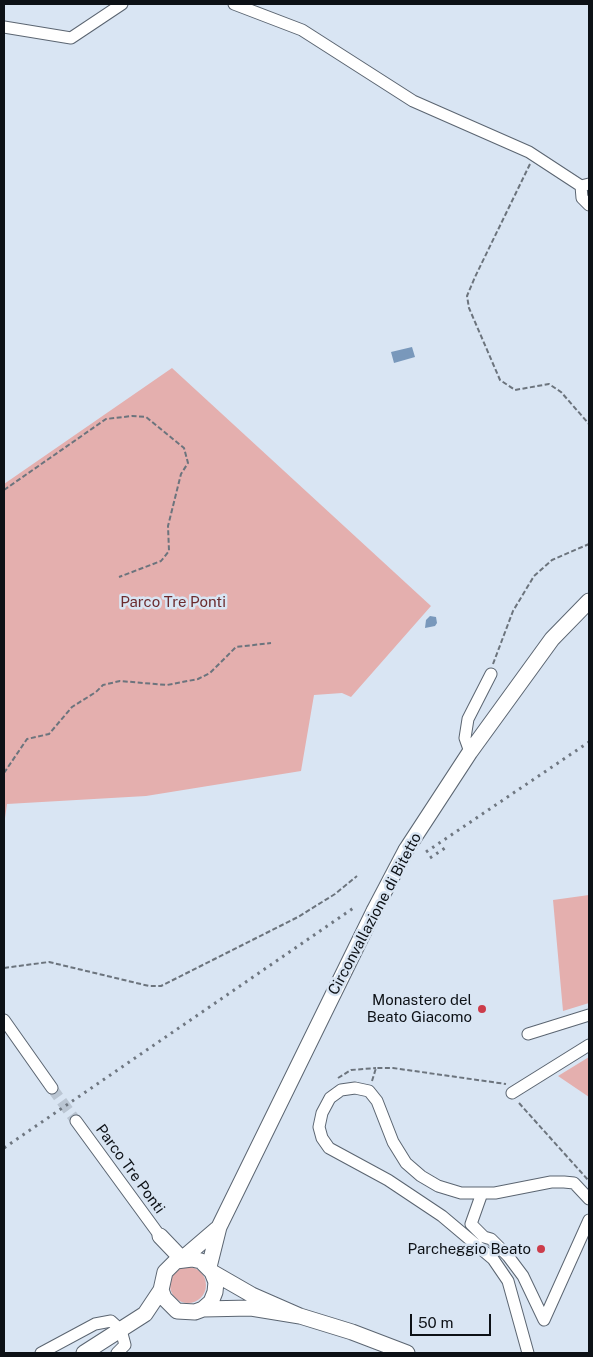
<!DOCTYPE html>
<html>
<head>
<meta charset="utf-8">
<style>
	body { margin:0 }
	#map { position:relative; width:593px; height:1357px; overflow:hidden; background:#d9e5f3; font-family:"Public Sans",sans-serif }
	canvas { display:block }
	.frame { position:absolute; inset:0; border:5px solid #0d1116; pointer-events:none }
	.scale { position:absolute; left:410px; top:1314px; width:81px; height:22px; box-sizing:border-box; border:2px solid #0d1116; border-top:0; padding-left:6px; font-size:15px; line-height:18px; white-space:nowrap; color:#0d1116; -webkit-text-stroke:4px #d9e5f3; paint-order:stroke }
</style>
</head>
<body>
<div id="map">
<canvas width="593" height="1357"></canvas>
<div class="frame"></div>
<div class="scale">50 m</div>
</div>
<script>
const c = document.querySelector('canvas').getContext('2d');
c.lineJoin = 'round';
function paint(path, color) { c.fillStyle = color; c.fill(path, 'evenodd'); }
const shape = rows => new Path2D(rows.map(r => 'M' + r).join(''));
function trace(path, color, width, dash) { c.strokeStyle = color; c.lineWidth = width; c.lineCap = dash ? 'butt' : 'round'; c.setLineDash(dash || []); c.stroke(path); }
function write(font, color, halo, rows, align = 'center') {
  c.font = font + ' "Public Sans",sans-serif'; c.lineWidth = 5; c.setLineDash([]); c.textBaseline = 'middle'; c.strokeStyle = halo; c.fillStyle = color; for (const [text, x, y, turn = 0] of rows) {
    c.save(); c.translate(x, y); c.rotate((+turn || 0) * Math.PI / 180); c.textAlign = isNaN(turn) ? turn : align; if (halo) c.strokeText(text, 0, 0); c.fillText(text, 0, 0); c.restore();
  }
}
const green = shape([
	[172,368,431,606,351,697,342,693,314,695,301,771,146,796,7,804,4,825,4,484],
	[589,895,589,1003,563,1011,553,900],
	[589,1057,589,1097,558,1076],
	'170 1285a18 18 0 1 1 36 0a18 18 0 1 1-36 0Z'
]);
const water = shape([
	[412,347,415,357,394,363,391,352],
	[430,616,436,617,437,623,435,626,425,628,426,620]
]);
const minorTunnel = shape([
	[52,1088,76,1121]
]);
const path = shape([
	[530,164,475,277,467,296,469,308,500,380,515,390,549,384,561,392,589,424],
	[4,490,106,419,132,416,146,417,184,448,188,463,181,474,168,526,169,551,161,561,119,577],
	[493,664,513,611,534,576,552,560,589,544],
	[4,773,27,739,49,734,72,707,96,692,103,685,120,681,167,685,198,679,210,673,236,647,271,643],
	[4,968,49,962,149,986,161,986,298,917,335,894,357,876],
	[338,1078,351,1070,376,1068],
	[372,1081,376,1068,393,1068,506,1084],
	[519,1103,589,1181]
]);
const minor = shape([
	[234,4,302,30,413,101,529,152,581,186,589,184],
	[4,27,71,38,122,4],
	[581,186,582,198,589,205],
	[470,752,465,738,468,719,491,674],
	[4,1020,52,1088],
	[528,1034,589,1015],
	[512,1093,589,1045],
	[76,1121,160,1236],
	[482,1193,471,1224,484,1237,491,1239,508,1256,523,1276,544,1320,589,1220],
	[41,1353,95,1324,111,1321,121,1330,125,1345,117,1353],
	[528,1353,508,1281,493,1259,442,1216,388,1180,329,1148,322,1138,319,1127,322,1113,330,1098,341,1090,355,1088,369,1091,377,1101,393,1142,406,1163,421,1176,438,1186,461,1193,495,1193,551,1182,564,1182,574,1183,589,1199]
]);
const major = shape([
	[406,850,470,752,552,639,589,601],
	[160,1236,182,1259,217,1229],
	[209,1267,219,1227,374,911],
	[212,1272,216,1282,215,1292,211,1302,203,1309,195,1312,177,1311,164,1298,161,1290,165,1272,176,1261,192,1259,201,1261,212,1272,252,1295,300,1316],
	[203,1309,251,1308,300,1316,352,1332,407,1353],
	[84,1353,145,1314,161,1290]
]);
const rail = shape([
	[426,852,589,742],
	[430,858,445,848],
	[4,1148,355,907]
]);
const majorBridge = shape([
	[374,911,406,850]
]);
const markers = [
	[482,1009,5,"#cc3c4a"],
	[541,1249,5,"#cc3c4a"]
];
const parkNames = [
	["Parco Tre Ponti",173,602]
];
const streetNames = [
	["Circonvallazione di Bitetto",375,914,-62],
	["Parco Tre Ponti",130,1169,54]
];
const poiNames = [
	["Monastero del",472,1000],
	["Beato Giacomo",472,1017],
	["Parcheggio Beato",531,1249]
];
paint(green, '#e4afae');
paint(water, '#7998bb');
trace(minorTunnel, '#bac5d2', 11, [11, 5.5]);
trace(minor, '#5b6571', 13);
trace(major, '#5b6571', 17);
trace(path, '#6c747d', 2, [5, 2.5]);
trace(minor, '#fff', 11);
trace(major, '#fff', 15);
trace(rail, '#6f7781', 3, [2.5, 5]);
trace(majorBridge, '#5b6571', 17, []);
trace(majorBridge, '#fff', 15);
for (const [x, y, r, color] of markers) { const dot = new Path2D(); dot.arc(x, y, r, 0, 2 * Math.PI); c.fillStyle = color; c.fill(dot); trace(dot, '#d9e5f3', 2); }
write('15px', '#6b2b2e', '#d9e5f3', parkNames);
write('15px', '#0d1116', '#d9e5f3', streetNames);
write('15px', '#0d1116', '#d9e5f3', poiNames, 'right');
</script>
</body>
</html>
